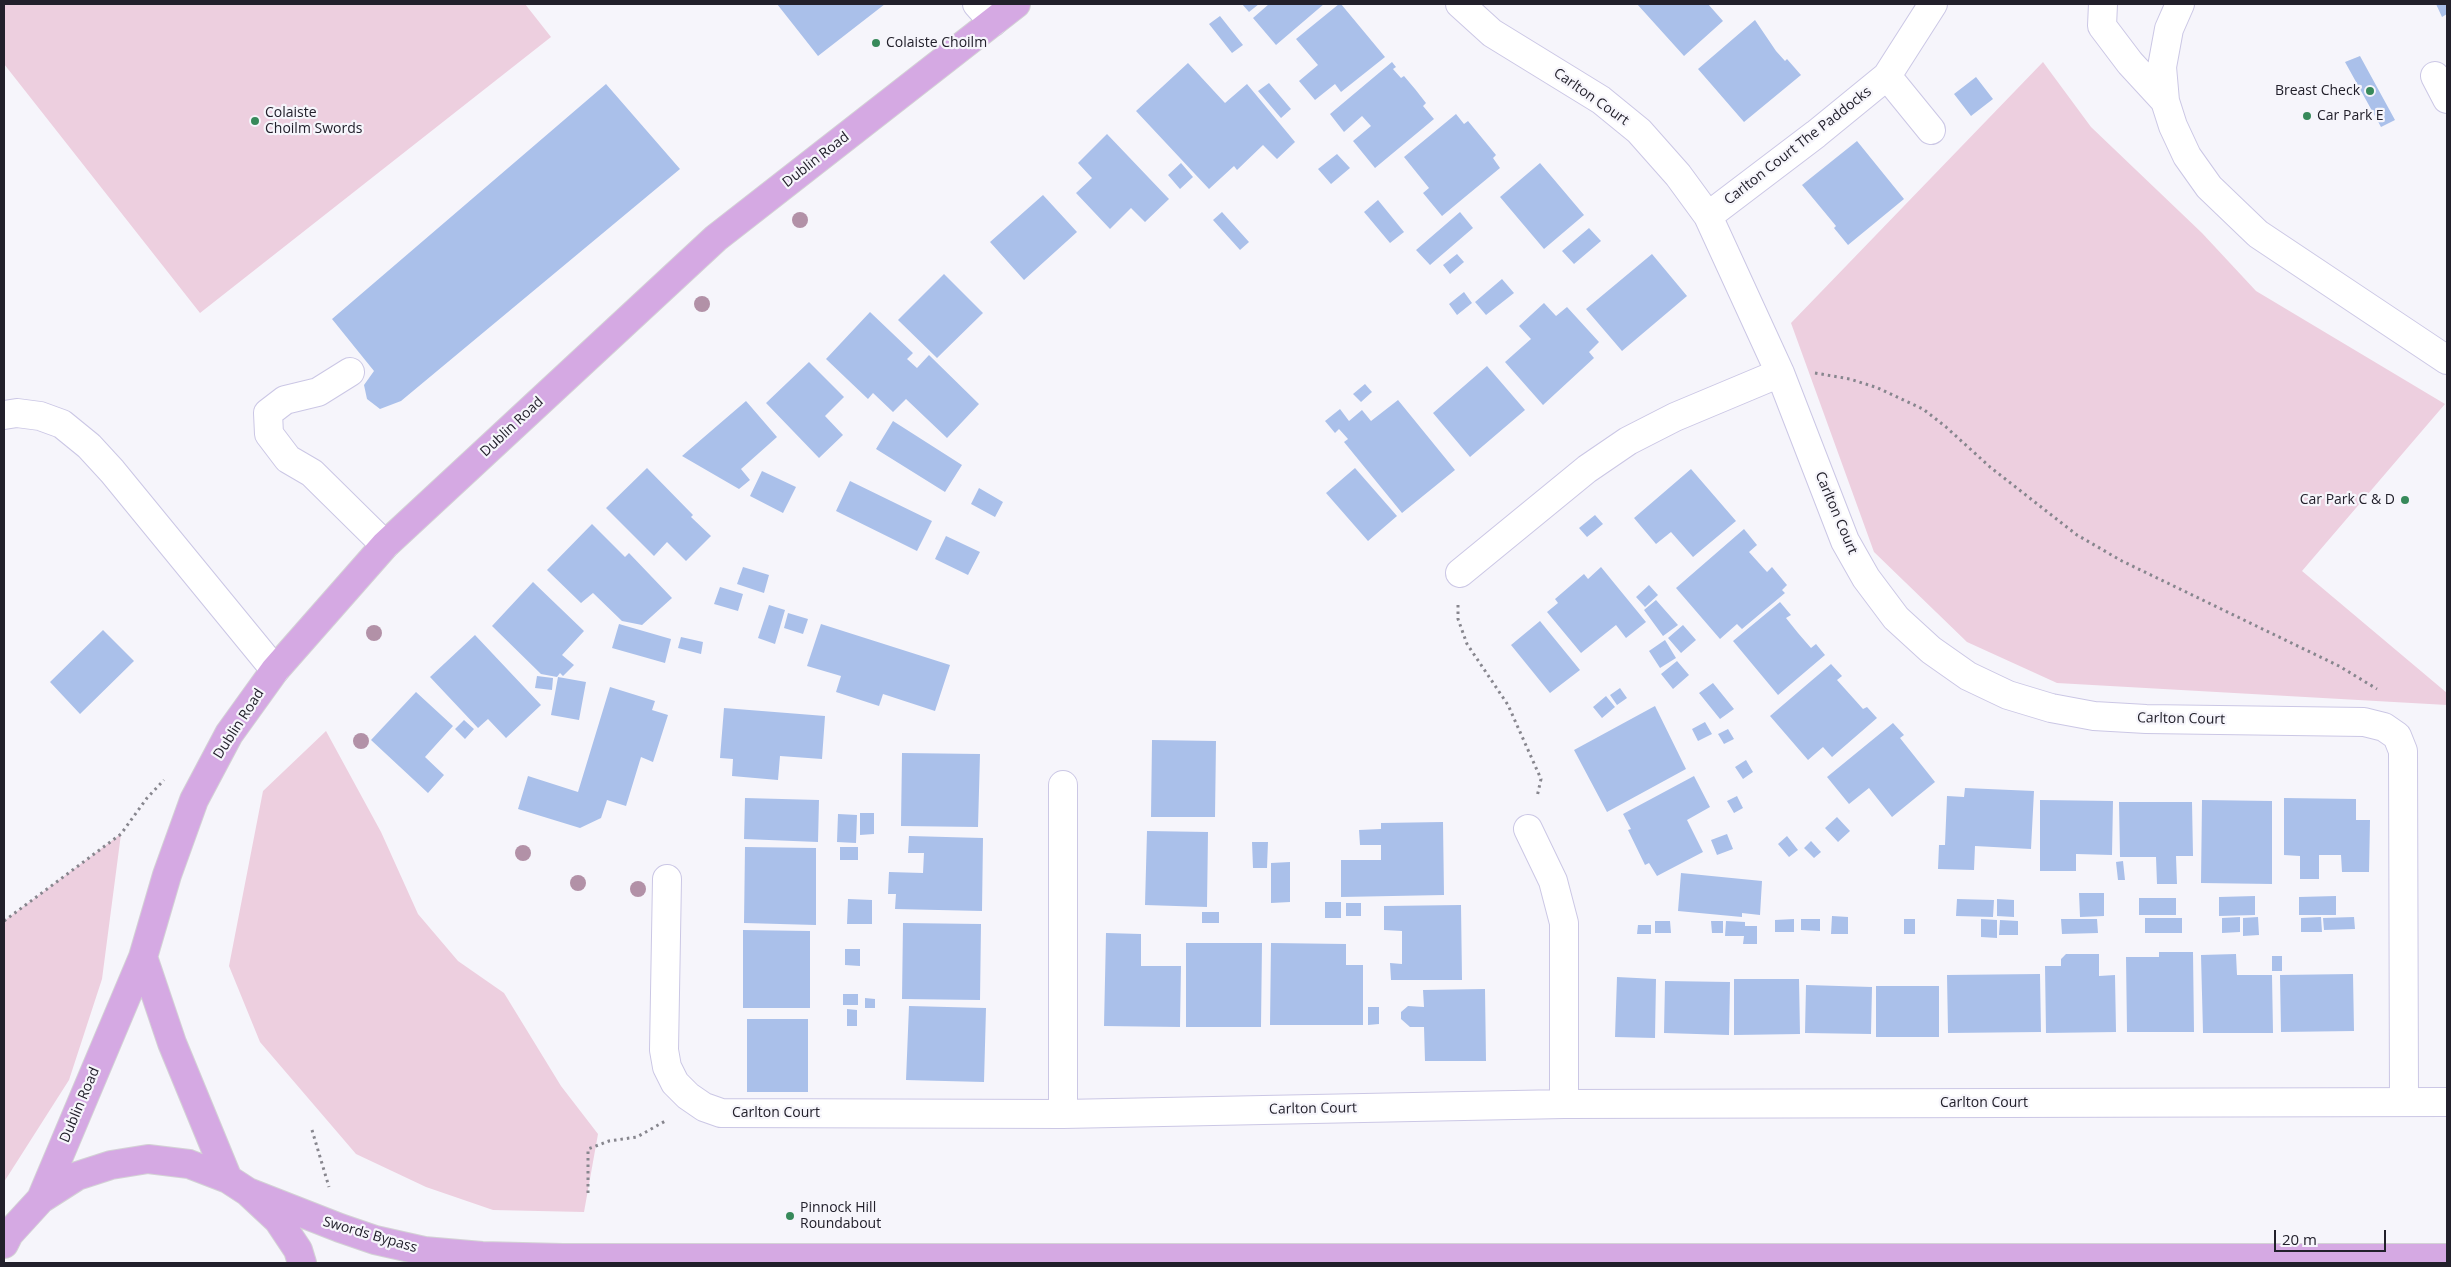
<!DOCTYPE html>
<html>
<head>
<meta charset="utf-8">
<style>
	body { margin:0 }
	#map { position:relative; width:2451px; height:1267px; overflow:hidden; background:#f6f5fb; font-family:"Open Sans",sans-serif }
	canvas { display:block }
	.frame { position:absolute; inset:0; border:5px solid #22202b; pointer-events:none }
	.scale { position:absolute; left:2274px; top:1230px; width:112px; height:22px; box-sizing:border-box; border:2px solid #22202b; border-top:0; padding-left:6px; font-size:15px; line-height:18px; white-space:nowrap; color:#22202b; -webkit-text-stroke:4px #f6f5fb; paint-order:stroke }
</style>
</head>
<body>
<div id="map">
<canvas width="2451" height="1267"></canvas>
<div class="frame"></div>
<div class="scale">20 m</div>
</div>
<script>
const c = document.querySelector('canvas').getContext('2d');
c.lineJoin = 'round';
function paint(path, color) { c.fillStyle = color; c.fill(path, 'evenodd'); }
const shape = rows => new Path2D(rows.map(r => 'M' + r).join(''));
function trace(path, color, width, dash) { c.strokeStyle = color; c.lineWidth = width; c.lineCap = dash ? 'butt' : 'round'; c.setLineDash(dash || []); c.stroke(path); }
function write(font, color, halo, rows, align = 'center') {
  c.font = font + ' "Open Sans",sans-serif'; c.lineWidth = 4.5; c.setLineDash([]); c.textBaseline = 'middle'; c.strokeStyle = halo; c.fillStyle = color; for (const [text, x, y, turn = 0] of rows) {
    c.save(); c.translate(x, y); c.rotate((+turn || 0) * Math.PI / 180); c.textAlign = isNaN(turn) ? turn : align; if (halo) c.strokeText(text, 0, 0); c.fillText(text, 0, 0); c.restore();
  }
}
const green = shape([
	[4,4,525,4,551,37,200,313,4,64],
	[2043,62,2091,127,2202,233,2256,291,2445,404,2302,571,2447,693,2447,705,2057,683,1967,642,1874,552,1791,323],
	[326,731,381,832,418,914,458,961,504,993,561,1086,598,1134,584,1212,493,1210,426,1187,356,1154,260,1042,229,966,263,791],
	[121,834,102,979,69,1080,4,1182,4,921]
]);
const building = shape([
	[777,4,885,4,818,56],
	[1242,4,1259,4,1249,12],
	[1269,4,1324,4,1276,45,1253,18],
	[1339,4,1341,4,1385,57,1341,92,1335,84,1315,100,1299,81,1318,65,1296,39],
	[1637,4,1708,4,1723,21,1684,56],
	[2436,4,2447,4,2447,14,2442,17],
	[1220,16,1243,45,1232,53,1209,24],
	[1755,20,1776,51,1785,61,1787,59,1801,75,1744,122,1698,69],
	[2360,56,2395,120,2381,127,2345,62],
	[1392,62,1396,67,1393,69,1401,78,1404,76,1415,89,1426,103,1423,106,1434,119,1375,168,1353,141,1371,126,1362,116,1344,132,1330,114],
	[1188,63,1225,103,1247,84,1295,142,1277,159,1263,145,1237,170,1234,166,1209,189,1136,111],
	[1976,77,1993,99,1971,116,1954,94],
	[1269,83,1291,109,1281,118,1258,91],
	[606,84,680,169,401,401,380,409,367,399,364,385,374,371,332,319],
	[1456,114,1464,124,1468,121,1496,155,1493,158,1500,168,1442,216,1423,193,1429,188,1404,157],
	[1107,134,1169,199,1145,222,1131,208,1110,229,1076,193,1092,178,1078,163],
	[1857,141,1904,199,1848,245,1834,228,1836,226,1802,185],
	[1337,154,1350,168,1331,184,1318,169],
	[1181,163,1193,177,1180,189,1168,175],
	[1540,163,1584,215,1544,249,1500,197],
	[1043,195,1077,232,1024,280,990,242],
	[1378,200,1404,232,1390,243,1364,212],
	[1222,212,1249,242,1240,250,1213,220],
	[1460,212,1473,228,1430,265,1416,250],
	[1589,228,1601,241,1574,264,1562,251],
	[1457,254,1464,262,1450,274,1443,265],
	[1652,254,1687,296,1622,351,1586,309],
	[944,274,983,313,937,358,898,320],
	[1502,279,1514,293,1486,315,1475,302],
	[1464,292,1472,303,1457,315,1449,304],
	[1544,303,1556,316,1567,307,1599,342,1589,352,1594,358,1543,405,1505,362,1531,339,1519,326],
	[870,312,913,353,907,359,917,368,929,355,979,404,947,438,906,399,893,412,873,393,868,399,826,359],
	[809,362,844,397,825,416,843,435,819,458,766,403],
	[1487,366,1525,410,1470,457,1433,413],
	[1365,384,1372,392,1361,402,1353,394],
	[1398,400,1455,470,1402,513,1344,442,1348,439,1339,429,1335,433,1325,421,1340,409,1349,421,1362,410,1371,421],
	[746,401,777,437,741,469,750,480,739,489,682,456],
	[893,421,962,465,945,492,876,449],
	[647,468,693,515,691,517,711,536,686,561,667,542,654,556,606,508],
	[1355,468,1397,516,1368,541,1326,493],
	[1691,469,1736,521,1693,557,1671,532,1656,544,1634,518],
	[762,471,796,487,783,513,750,496],
	[850,481,932,521,917,551,836,511],
	[979,488,1003,502,995,517,971,504],
	[1595,515,1603,524,1587,537,1579,528],
	[592,524,625,557,629,553,672,598,642,625,622,621,593,593,581,603,547,570],
	[1744,529,1757,545,1749,552,1767,572,1772,567,1787,585,1782,590,1785,593,1742,629,1737,624,1720,639,1676,588],
	[946,536,980,552,968,575,935,559],
	[743,567,769,575,764,593,737,584],
	[1601,567,1646,622,1626,638,1616,625,1581,653,1547,612,1558,603,1555,599,1584,574,1588,579],
	[533,582,584,631,562,655,574,665,563,676,560,673,557,677,541,674,492,626],
	[1649,585,1658,595,1645,607,1636,597],
	[720,587,743,594,738,611,714,604],
	[1656,600,1678,625,1663,636,1644,610],
	[1780,602,1791,615,1786,618,1798,633,1811,648,1816,644,1825,655,1778,695,1733,641],
	[769,605,785,610,775,644,758,638],
	[788,613,808,619,803,634,784,628],
	[1540,621,1580,670,1550,693,1511,645],
	[619,624,671,639,665,663,612,648],
	[821,624,950,665,935,711,883,694,879,706,836,692,841,676,807,666],
	[1683,625,1696,640,1681,653,1668,638],
	[103,630,134,661,80,714,50,682],
	[475,635,541,705,506,738,488,719,478,728,430,677],
	[681,637,703,642,701,654,678,648],
	[1665,640,1676,658,1660,668,1649,651],
	[1677,661,1689,675,1673,689,1661,674],
	[1831,664,1842,676,1837,680,1863,709,1867,707,1877,718,1832,757,1823,747,1808,760,1770,716],
	[537,676,553,678,552,690,535,688],
	[558,677,586,682,579,720,551,715],
	[1713,683,1734,709,1720,719,1699,693],
	[610,687,655,701,652,710,668,715,653,762,641,757,626,806,607,800,601,818,580,828,518,809,528,776,578,792],
	[1620,688,1627,698,1617,705,1610,695],
	[416,692,453,726,425,757,444,775,428,793,371,740],
	[1606,696,1615,707,1602,718,1593,707],
	[1655,706,1686,769,1607,812,1574,750],
	[724,708,825,716,822,759,780,756,778,780,732,776,733,759,720,758],
	[464,720,474,729,465,739,455,729],
	[1705,722,1712,734,1698,741,1692,729],
	[1893,723,1904,735,1900,738,1935,782,1892,817,1869,788,1849,804,1827,777],
	[1728,729,1734,739,1724,744,1718,734],
	[1152,740,1216,741,1215,817,1151,817],
	[902,753,980,754,978,827,901,826],
	[1746,760,1753,772,1743,779,1735,767],
	[1694,776,1710,807,1687,820,1703,852,1657,876,1649,863,1645,865,1628,830,1631,829,1623,814],
	[1965,788,2034,791,2031,849,1975,846,1974,870,1938,869,1939,845,1945,845,1947,796,1964,797],
	[1737,796,1743,808,1734,813,1727,801],
	[745,798,819,800,818,842,744,839],
	[2284,798,2356,799,2356,820,2370,820,2369,872,2342,872,2341,855,2319,855,2319,879,2300,879,2300,856,2284,855],
	[2040,800,2113,801,2112,855,2076,854,2076,871,2040,871],
	[2202,800,2272,801,2272,884,2201,883],
	[2119,802,2192,802,2193,856,2176,856,2177,884,2157,884,2156,857,2120,857],
	[860,813,874,813,874,834,860,835],
	[838,814,857,815,856,843,837,842],
	[1837,817,1850,831,1838,842,1825,828],
	[1443,822,1444,895,1341,897,1341,860,1381,860,1381,845,1360,845,1359,830,1381,829,1381,823],
	[1147,831,1208,832,1207,907,1145,905],
	[1727,834,1733,849,1717,855,1711,840],
	[909,836,983,838,982,911,895,909,896,894,888,894,889,872,923,873,924,853,908,853],
	[1787,836,1798,850,1789,857,1778,844],
	[1811,841,1821,852,1814,858,1804,848],
	[1252,842,1268,842,1267,868,1253,868],
	[745,847,816,848,816,925,744,923],
	[840,847,858,847,858,860,840,860],
	[2123,861,2125,880,2118,880,2116,862],
	[1290,862,1290,902,1271,903,1271,863],
	[1681,873,1762,881,1760,915,1742,913,1742,917,1678,911],
	[2079,893,2104,893,2104,916,2080,917],
	[2255,896,2255,915,2219,916,2219,897],
	[2336,896,2336,915,2299,915,2299,897],
	[2139,898,2176,898,2176,915,2139,915],
	[848,899,872,900,872,924,847,924],
	[1957,899,1994,900,1993,917,1956,916],
	[1997,899,2014,900,2014,917,1997,916],
	[1325,902,1341,902,1341,918,1325,918],
	[1346,903,1361,903,1361,916,1346,916],
	[1461,905,1462,980,1391,980,1390,963,1402,964,1402,931,1384,930,1384,906],
	[1202,912,1219,912,1219,923,1202,923],
	[1832,916,1848,917,1848,934,1831,934],
	[2240,917,2240,932,2222,933,2222,918],
	[2258,917,2259,935,2243,936,2243,918],
	[2321,917,2322,932,2301,932,2301,918],
	[2354,917,2355,929,2324,930,2323,918],
	[2145,918,2182,918,2182,933,2145,933],
	[1794,919,1794,932,1775,932,1775,920],
	[1801,919,1820,919,1820,931,1801,930],
	[1904,919,1915,919,1915,934,1904,934],
	[1981,919,1997,920,1997,938,1981,937],
	[2061,919,2097,919,2098,933,2062,934],
	[2000,920,2018,921,2018,935,1999,935],
	[1655,921,1670,921,1671,933,1655,933],
	[1711,921,1723,921,1723,933,1712,933],
	[1726,921,1745,922,1745,926,1757,926,1757,944,1743,944,1744,936,1725,936],
	[903,923,981,924,980,1000,902,999],
	[1638,925,1651,925,1651,934,1637,934],
	[743,930,810,931,810,1008,743,1008],
	[1106,933,1141,934,1141,966,1181,966,1180,1027,1104,1026],
	[1186,943,1262,943,1261,1027,1186,1027],
	[1271,943,1346,944,1346,965,1363,965,1363,1025,1270,1025],
	[845,949,860,949,860,966,845,965],
	[2159,952,2193,952,2194,1032,2127,1032,2126,957,2159,957],
	[2066,954,2099,954,2099,976,2115,975,2116,1032,2046,1033,2045,966,2061,966,2061,959],
	[2236,954,2237,975,2272,975,2273,1033,2203,1033,2201,955],
	[2272,956,2282,956,2282,971,2272,971],
	[2040,974,2041,1032,1948,1033,1947,975],
	[2353,974,2354,1031,2281,1032,2280,975],
	[1617,977,1656,979,1655,1038,1615,1037],
	[1734,979,1799,979,1800,1034,1734,1035],
	[1665,981,1730,982,1729,1035,1664,1033],
	[1806,985,1872,987,1871,1034,1805,1033],
	[1876,986,1939,986,1939,1037,1876,1037],
	[1485,989,1486,1061,1425,1061,1424,1027,1410,1027,1401,1019,1401,1012,1408,1006,1424,1007,1423,990],
	[843,994,858,994,858,1005,843,1005],
	[865,998,875,999,875,1008,865,1008],
	[909,1006,986,1008,984,1082,906,1080],
	[1368,1007,1379,1007,1379,1024,1368,1025],
	[847,1009,857,1010,857,1026,847,1026],
	[747,1019,808,1019,808,1092,747,1092]
]);
const path = shape([
	[1815,373,1850,379,1878,388,1923,409,1946,427,1990,467,2077,535,2122,561,2339,666,2377,689],
	[1458,605,1458,619,1467,644,1508,705,1541,779,1537,797],
	[4,921,121,834,147,798,164,780],
	[312,1130,329,1187],
	[588,1193,588,1149,609,1141,637,1137,667,1120]
]);
const minor = shape([
	[977,4,993,22],
	[1460,4,1492,33,1601,100,1639,131,1678,175,1708,216,1780,373,1845,541,1866,578,1896,618,1931,650,1968,676,2008,695,2051,708,2094,716,2146,719,2364,722,2384,727,2397,736,2403,751,2404,1102],
	[2103,4,2102,26,2130,63,2165,101],
	[2180,4,2169,29,2162,67,2165,101,2173,126,2187,156,2209,187,2258,234,2447,360],
	[1887,76,1931,130],
	[2435,76,2447,99],
	[1708,216,1816,134,1887,76,1933,4],
	[350,372,318,392,285,400,268,413,269,434,288,459,312,473,385,545],
	[4,415,17,413,40,416,62,424,89,446,112,471,275,670],
	[1460,573,1587,469,1628,441,1675,417,1780,373],
	[1063,785,1063,1114],
	[1528,829,1553,881,1564,923,1564,1104],
	[667,879,664,1050,667,1067,675,1083,688,1096,704,1107,721,1113,1063,1114,1564,1104,2447,1102]
]);
const major = shape([
	[143,957,172,1043,228,1179],
	[248,1192,340,1228,375,1240,424,1251,482,1256,563,1258,2447,1258],
	[41,1199,143,957,167,875,194,800,229,734,275,670,385,545,716,238,1016,4],
	[4,1244,9,1234,41,1199,77,1176,111,1165,148,1159,189,1164,228,1179,248,1192,278,1220,298,1250,302,1263]
]);
const trees = [
	[800,220],
	[702,304],
	[374,633],
	[361,741],
	[523,853],
	[578,883],
	[638,889]
];
const markers = [
	[876,43,5,"#37895a"],
	[2370,91,5,"#37895a"],
	[2307,116,5,"#37895a"],
	[255,121,5,"#37895a"],
	[2405,500,5,"#37895a"],
	[790,1216,5,"#37895a"]
];
const poiNames = [
	["Colaiste Choilm",886,43],
	["Breast Check",2360,91,"right"],
	["Colaiste",265,113],
	["Choilm Swords",265,129],
	["Car Park E",2317,116],
	["Car Park C & D",2395,500,"right"],
	["Pinnock Hill",800,1208],
	["Roundabout",800,1224]
];
const streetNames = [
	["Carlton Court",1591,97,35],
	["Carlton Court The Paddocks",1798,146,-38],
	["Dublin Road",816,160,-38],
	["Dublin Road",512,427,-43],
	["Carlton Court",1836,513,67],
	["Carlton Court",2181,719,1],
	["Dublin Road",239,724,-57],
	["Carlton Court",1984,1103],
	["Dublin Road",80,1105,-67],
	["Carlton Court",1313,1109,-1],
	["Carlton Court",776,1113],
	["Swords Bypass",370,1235,16]
];
paint(green, '#edcfdf');
paint(building, '#aac0ea');
trace(minor, '#cbc7e5', 30);
trace(major, '#d3d2d5', 30);
trace(path, '#87868e', 3, [2.5, 4]);
trace(minor, '#fff', 28);
trace(major, '#d5a9e3', 28);
c.fillStyle = '#b291a7';
for (const [x, y] of trees) { c.beginPath(); c.arc(x, y, 8, 0, 2 * Math.PI); c.fill(); }
for (const [x, y, r, color] of markers) { const dot = new Path2D(); dot.arc(x, y, r, 0, 2 * Math.PI); c.fillStyle = color; c.fill(dot); trace(dot, '#f6f5fb', 2); }
write('14px', '#22202b', '#f6f5fb', poiNames, 'left');
write('14px', '#22202b', '#f6f5fb', streetNames);
</script>
</body>
</html>
